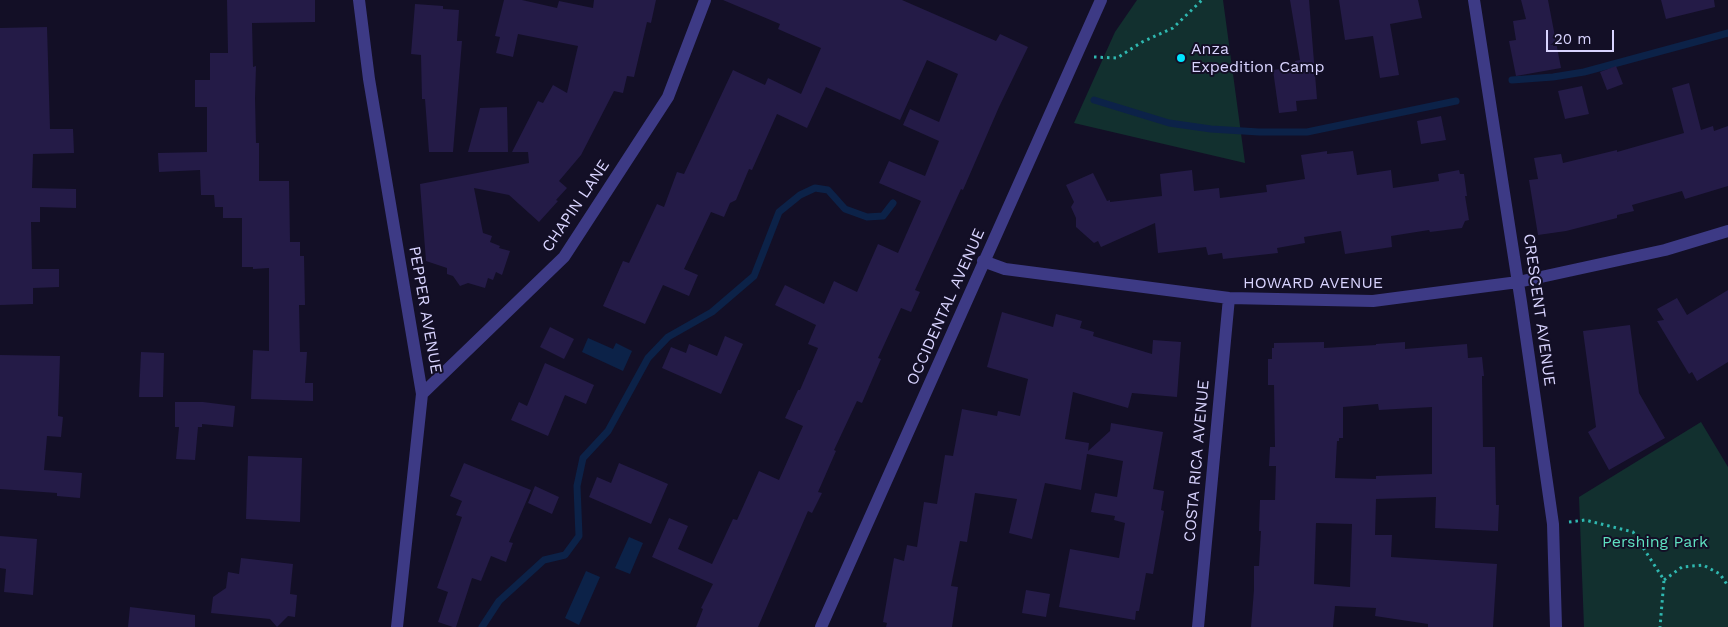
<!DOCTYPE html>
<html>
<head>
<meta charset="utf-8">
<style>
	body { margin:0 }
	#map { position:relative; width:1728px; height:627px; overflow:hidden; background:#130f26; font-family:"Work Sans",sans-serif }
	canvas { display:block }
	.scale { position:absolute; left:1546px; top:30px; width:68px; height:22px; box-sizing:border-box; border:2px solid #d9d4ff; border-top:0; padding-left:6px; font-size:15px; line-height:18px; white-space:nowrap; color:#d9d4ff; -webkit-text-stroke:4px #130f26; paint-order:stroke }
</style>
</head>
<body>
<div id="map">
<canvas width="1728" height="627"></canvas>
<div class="scale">20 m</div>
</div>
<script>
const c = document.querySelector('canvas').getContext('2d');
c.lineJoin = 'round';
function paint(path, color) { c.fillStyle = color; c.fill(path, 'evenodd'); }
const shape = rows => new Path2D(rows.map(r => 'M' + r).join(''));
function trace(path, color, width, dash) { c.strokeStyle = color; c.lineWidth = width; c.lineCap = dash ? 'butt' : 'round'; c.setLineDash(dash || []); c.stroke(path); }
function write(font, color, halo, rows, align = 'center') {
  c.font = font + ' "Work Sans",sans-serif'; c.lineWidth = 4; c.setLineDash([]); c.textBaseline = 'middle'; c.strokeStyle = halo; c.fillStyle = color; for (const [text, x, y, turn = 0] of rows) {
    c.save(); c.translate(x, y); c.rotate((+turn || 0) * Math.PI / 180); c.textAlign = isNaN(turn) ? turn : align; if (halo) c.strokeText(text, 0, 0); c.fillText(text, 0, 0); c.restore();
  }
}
const green = shape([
	[1137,0,1223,0,1245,163,1074,123,1115,32],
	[1701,422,1728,467,1728,627,1584,627,1579,497]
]);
const water = shape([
	[588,338,613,349,616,343,632,351,623,371,582,352],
	[629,537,643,543,630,574,615,568],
	[586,571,600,577,579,625,565,618]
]);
const stream = shape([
	[1512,80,1553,77,1584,72,1728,33],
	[1094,100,1169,123,1211,129,1259,132,1307,132,1456,101],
	[482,627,499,601,544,560,565,555,579,536,577,486,583,458,608,431,648,358,668,337,712,312,754,276,779,212,800,195,815,188,828,190,845,209,867,217,883,216,893,203]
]);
const building = shape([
	[227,0,315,0,315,22,252,23,253,67,256,66,255,98,256,143,259,143,259,181,289,181,290,242,300,242,300,256,304,256,305,305,299,305,300,352,307,352,305,383,313,383,313,401,251,399,253,350,269,351,269,268,253,269,253,267,242,267,242,218,223,218,223,207,215,207,214,195,201,195,200,170,159,172,158,153,207,152,207,107,195,107,195,80,210,80,210,53,228,53],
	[504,0,522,0,557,8,559,1,593,8,594,0,656,0,651,23,647,22,634,77,627,76,623,93,614,91,581,155,559,181,567,188,556,200,558,201,539,222,509,195,474,188,483,233,492,236,490,242,500,246,499,248,510,251,502,275,496,272,493,280,488,278,485,288,468,283,460,286,453,276,447,274,447,268,426,261,420,184,529,163,528,152,512,152,538,101,543,103,553,85,567,93,578,46,518,34,513,57,496,53,500,37,495,36],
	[723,0,902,0,996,41,1000,34,1028,47,999,107,963,190,961,189,915,290,920,292,911,312,901,308,878,358,881,359,862,403,857,401,834,450,836,451,818,492,822,493,812,513,808,511,758,627,696,627,703,609,701,608,713,584,652,557,669,518,688,526,678,549,712,564,733,519,737,520,759,471,779,480,803,426,785,418,798,390,800,390,818,348,808,344,816,325,775,305,785,285,824,304,834,281,857,292,878,244,898,253,921,201,879,183,889,161,925,176,939,141,903,125,910,109,939,122,958,74,927,60,900,120,826,87,807,128,777,114,752,170,749,169,736,200,730,203,724,217,711,212,684,269,698,275,689,296,663,285,645,324,603,306,623,261,629,263,657,204,664,207,677,172,684,174,733,70,765,85,768,78,801,94,821,48,778,29,780,24],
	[1290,0,1309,0,1317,99,1296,101,1297,111,1279,113,1273,70,1296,67,1295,61,1300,60],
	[1339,0,1418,0,1422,18,1390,24,1399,75,1380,78,1373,36,1345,40],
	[1521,0,1548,0,1561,68,1516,76,1509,41,1516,40,1513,21,1526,19],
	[1661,0,1714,0,1715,7,1666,19],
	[415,4,443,6,443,9,459,10,457,41,462,41,453,152,429,152,425,99,422,99,421,55,411,54],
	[47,27,50,129,73,129,74,153,33,154,32,188,76,189,76,208,40,207,40,222,31,222,32,269,59,269,59,287,33,288,33,304,0,305,0,28],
	[1616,66,1623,84,1607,90,1600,72],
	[1689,83,1701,130,1713,126,1714,131,1728,126,1728,186,1685,199,1682,191,1632,205,1634,211,1617,215,1617,218,1566,231,1538,235,1529,180,1538,179,1534,158,1561,154,1563,163,1617,150,1617,152,1684,133,1672,88],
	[1582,86,1589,114,1565,119,1558,91],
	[507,107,508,152,468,152,480,108],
	[1441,116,1446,140,1421,144,1417,121],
	[1327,151,1327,154,1353,151,1357,175,1391,170,1393,188,1439,181,1438,174,1459,170,1460,174,1464,174,1467,196,1465,196,1469,220,1465,221,1462,228,1430,232,1429,230,1391,236,1392,247,1345,254,1341,231,1304,237,1305,243,1277,248,1278,253,1223,259,1222,253,1208,255,1206,247,1158,253,1155,223,1101,247,1098,241,1094,243,1076,227,1076,218,1071,207,1074,202,1066,185,1093,173,1107,201,1110,200,1110,202,1162,196,1160,174,1192,170,1194,191,1219,188,1220,198,1267,192,1266,185,1305,179,1301,155],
	[1728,290,1728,362,1697,381,1692,372,1689,374,1657,321,1664,320,1657,309,1677,298,1687,315],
	[1002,312,1053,327,1056,314,1082,321,1080,328,1094,332,1093,336,1152,354,1153,340,1181,342,1177,397,1132,393,1128,408,1073,392,1065,439,1089,443,1088,451,1110,431,1111,423,1163,432,1153,489,1164,491,1161,510,1164,511,1153,574,1146,573,1139,611,1136,611,1135,620,1059,607,1070,549,1119,558,1125,523,1114,520,1115,516,1091,512,1095,493,1117,497,1123,461,1087,454,1081,490,1045,483,1032,539,1009,533,1017,499,975,493,967,542,960,541,951,586,958,587,952,627,886,627,887,623,883,622,894,558,904,561,907,545,917,547,924,502,937,504,945,455,953,456,962,409,997,416,998,411,1020,416,1028,379,987,367],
	[1630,325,1639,393,1665,438,1609,470,1588,432,1596,427,1583,331],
	[550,327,574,339,564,359,540,347],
	[725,336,743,344,721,394,662,368,671,347,686,353,689,344,717,356],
	[1324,342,1324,348,1376,345,1376,344,1405,342,1405,349,1467,344,1468,358,1482,357,1484,376,1482,376,1483,447,1495,447,1496,505,1499,505,1498,531,1435,528,1436,497,1376,499,1375,535,1392,535,1391,557,1497,564,1493,627,1428,627,1428,624,1375,616,1376,608,1335,606,1333,627,1251,627,1254,590,1254,566,1259,566,1261,531,1259,531,1260,500,1275,500,1276,466,1269,466,1270,447,1275,447,1274,385,1268,385,1268,359,1272,359,1272,348,1274,348,1274,343],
	[1378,404,1379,410,1432,407,1432,474,1376,476,1376,479,1335,478,1337,441,1339,441,1339,438,1343,438,1343,407],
	[1316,523,1352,524,1350,587,1314,584],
	[141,352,164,353,163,397,139,397],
	[0,355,60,356,58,416,63,417,61,437,47,436,44,470,82,473,80,498,57,496,57,493,0,489],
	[545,363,594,385,586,404,565,395,548,436,511,420,519,402,527,406],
	[175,402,203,402,235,406,233,427,202,424,202,427,198,427,195,460,176,459,179,427,175,427],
	[248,456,302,458,300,522,246,519],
	[464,463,531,490,509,542,513,543,506,562,491,556,481,581,472,578,456,627,453,627,438,622,448,592,437,588,462,517,456,515,462,501,450,496],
	[619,463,668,484,651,524,589,497,597,477,611,483],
	[535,486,559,497,552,514,528,503],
	[0,536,37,539,33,595,4,592,6,569,0,568],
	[241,558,293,564,290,594,297,595,295,617,288,616,277,627,270,619,211,613,213,597,226,588,228,572,239,574],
	[1026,590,1050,594,1046,617,1022,613],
	[130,607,195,615,195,627,128,627]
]);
const path = shape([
	[1094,57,1117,58,1142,42,1173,28,1202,0],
	[1569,522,1585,520,1633,532,1664,580,1660,627],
	[1664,580,1682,567,1703,565,1720,574,1728,586]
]);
const street = shape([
	[359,0,369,79,422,394,397,627],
	[1474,0,1521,302,1553,524,1556,627],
	[983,261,1005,269,1229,298,1373,301,1518,282,1665,250,1728,231],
	[422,394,564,257,668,97,705,0],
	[821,627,1101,0],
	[1198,627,1229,298]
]);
const markers = [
	[1181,58,5,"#00e5ff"]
];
const poiNames = [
	["Anza",1191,49],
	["Expedition Camp",1191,67]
];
const streetNames = [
	["CHAPIN LANE",576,206,-56],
	["HOWARD AVENUE",1313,283],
	["OCCIDENTAL AVENUE",946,307,-66],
	["PEPPER AVENUE",425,310,80],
	["CRESCENT AVENUE",1539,310,82],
	["COSTA RICA AVENUE",1197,461,-85]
];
const parkNames = [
	["Pershing Park",1655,542]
];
paint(green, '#12302f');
paint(water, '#0c2248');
trace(stream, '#0c2248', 7);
paint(building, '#241b47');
trace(path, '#2fb8b0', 3, [2.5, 4]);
trace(street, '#3d3a85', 12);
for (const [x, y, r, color] of markers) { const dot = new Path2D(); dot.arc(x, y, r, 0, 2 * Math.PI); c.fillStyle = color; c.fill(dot); trace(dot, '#130f26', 2); }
write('16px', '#d9d4ff', '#130f26', poiNames, 'left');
write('16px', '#d9d4ff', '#130f26', streetNames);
write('16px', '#5fe0c0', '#130f26', parkNames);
</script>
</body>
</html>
